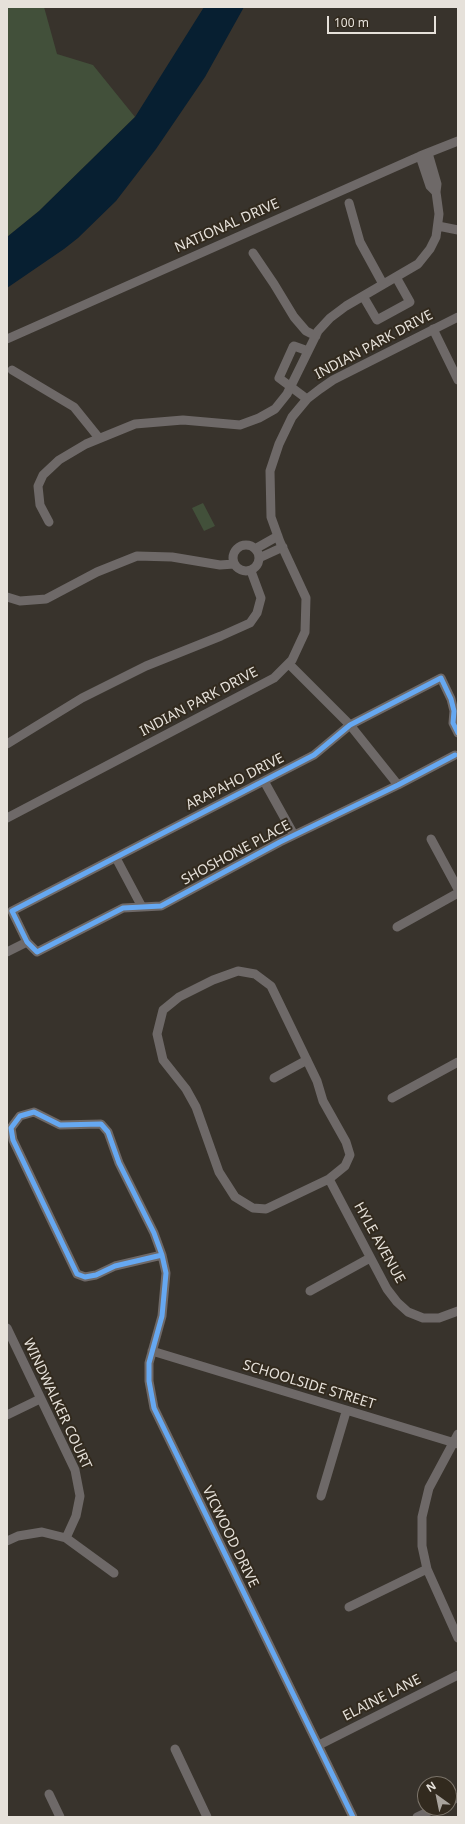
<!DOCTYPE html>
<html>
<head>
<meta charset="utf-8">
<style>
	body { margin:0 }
	#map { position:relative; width:465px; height:1824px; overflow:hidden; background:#38332c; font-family:"Noto Sans",sans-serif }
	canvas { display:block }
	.frame { position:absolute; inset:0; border:8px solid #e6e1da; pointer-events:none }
	.north { position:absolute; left:417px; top:1776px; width:40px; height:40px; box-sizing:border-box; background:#322a1e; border:1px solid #7a7369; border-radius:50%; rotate:327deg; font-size:11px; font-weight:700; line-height:16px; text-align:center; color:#e6e1da }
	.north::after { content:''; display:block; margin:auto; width:14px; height:18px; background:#a9a49d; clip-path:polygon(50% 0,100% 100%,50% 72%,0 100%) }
	.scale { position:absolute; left:327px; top:16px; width:109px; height:18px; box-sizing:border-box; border:2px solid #e6e1da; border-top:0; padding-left:5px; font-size:12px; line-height:14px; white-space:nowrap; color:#e6e1da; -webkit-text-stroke:3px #322a1e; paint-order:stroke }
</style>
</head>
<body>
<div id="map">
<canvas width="465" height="1824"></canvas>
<div class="frame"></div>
<div class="north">N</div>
<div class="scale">100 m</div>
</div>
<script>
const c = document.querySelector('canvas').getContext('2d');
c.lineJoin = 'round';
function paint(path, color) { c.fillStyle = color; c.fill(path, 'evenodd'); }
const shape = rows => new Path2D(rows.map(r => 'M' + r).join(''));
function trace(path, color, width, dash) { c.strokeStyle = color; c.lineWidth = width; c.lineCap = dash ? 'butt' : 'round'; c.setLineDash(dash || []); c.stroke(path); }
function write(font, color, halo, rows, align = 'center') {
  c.font = font + ' "Noto Sans",sans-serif'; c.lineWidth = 4; c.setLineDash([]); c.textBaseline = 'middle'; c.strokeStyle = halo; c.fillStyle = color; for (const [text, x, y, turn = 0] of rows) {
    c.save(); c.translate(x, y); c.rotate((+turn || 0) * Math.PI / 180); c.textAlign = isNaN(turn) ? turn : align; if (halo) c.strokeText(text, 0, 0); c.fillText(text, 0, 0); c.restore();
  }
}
const green = shape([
	[7,7,44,7,57,54,93,65,135,117,39,211,7,237],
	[203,503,215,526,204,531,192,508]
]);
const water = shape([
	[204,7,244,7,205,77,156,149,116,201,78,238,64,249,7,288,7,237,39,211,135,117]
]);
const minor = shape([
	[420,156,430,186,436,192],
	[349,203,360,242,383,284],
	[438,226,458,230],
	[253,253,274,284,294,317,306,331,316,336],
	[363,296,377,320,410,302,396,277],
	[433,329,458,380],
	[7,339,420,156,458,141],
	[12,370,74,407,99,438],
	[307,399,279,378,293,347,294,346,308,351],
	[49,522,40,505,38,486,43,475,59,460,86,444,135,424,183,420,240,425,259,418,275,409,287,394,318,331,330,318,346,306,418,264,430,249,436,237,439,214,436,192,437,184,428,153],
	'233 558a13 13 0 1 1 26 0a13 13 0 1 1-26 0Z',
	[255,549,278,536],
	[259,558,283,547],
	[7,597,20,601,46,599,97,572,137,556,172,557,220,565,234,564],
	[289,664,350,725,398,785],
	[7,744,82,698,146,666,221,636,250,623,257,613,261,598,251,571],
	[455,755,398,785,280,842,161,906,123,908,37,952,27,942,12,911,314,755,350,725,441,678,451,699,454,711,453,723,458,733],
	[264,781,294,835],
	[7,818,274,678,292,660,305,632,306,598,280,542,271,517,270,471,279,444,292,417,307,399,320,389,333,380,458,317],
	[431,839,458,889],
	[116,858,142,907],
	[397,927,458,893],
	[7,952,27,942],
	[238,971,255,974,271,986,317,1081,323,1101,346,1142,350,1155,345,1166,329,1179,266,1209,253,1208,235,1197,219,1172,196,1107,186,1089,163,1060,157,1034,163,1010,179,997,213,980,238,971],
	[274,1078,307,1060],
	[392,1098,458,1062],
	[329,1179,387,1289,397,1302,408,1312,423,1318,439,1318,458,1311],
	[162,1255,115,1266,96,1275,85,1277,77,1274,13,1140,11,1128,20,1116,34,1112,60,1125,101,1124,108,1132,119,1163,154,1233,162,1255,166,1273,162,1316,149,1363,149,1381,154,1408,353,1817],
	[310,1291,370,1258],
	[7,1328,75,1470,80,1496,76,1516,66,1538],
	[152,1351,458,1444],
	[7,1415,40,1399],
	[458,1434,429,1488,422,1517,422,1546,427,1569,458,1638],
	[321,1496,346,1412],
	[7,1541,18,1536,42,1532,66,1538,114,1573],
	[349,1607,427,1569],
	[319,1745,458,1675],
	[175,1749,207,1817],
	[49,1794,60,1817],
	[449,1802,458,1797],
	[417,1817,436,1808]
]);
const cycleway = shape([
	[455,755,398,785,280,842,161,906,123,908,37,952,27,942,12,911,314,755,350,725,441,678,451,699,454,711,453,723,458,733],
	[162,1255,115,1266,96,1275,85,1277,77,1274,13,1140,11,1128,20,1116,34,1112,60,1125,101,1124,108,1132,119,1163,154,1233,162,1255,166,1273,162,1316,149,1363,149,1381,154,1408,353,1817]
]);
const streetNames = [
	["NATIONAL DRIVE",227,226,-24],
	["INDIAN PARK DRIVE",374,345,-28],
	["INDIAN PARK DRIVE",199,702,-28],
	["ARAPAHO DRIVE",235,782,-27],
	["SHOSHONE PLACE",236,853,-28],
	["HYLE AVENUE",379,1243,61],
	["SCHOOLSIDE STREET",309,1385,17],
	["WINDWALKER COURT",57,1404,65],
	["VICWOOD DRIVE",230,1537,64],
	["ELAINE LANE",382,1698,-27]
];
paint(green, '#42503a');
paint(water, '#071f31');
trace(minor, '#6e6968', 9);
trace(cycleway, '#66a8f1', 5);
write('14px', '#e6e1da', '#322a1e', streetNames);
</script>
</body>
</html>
